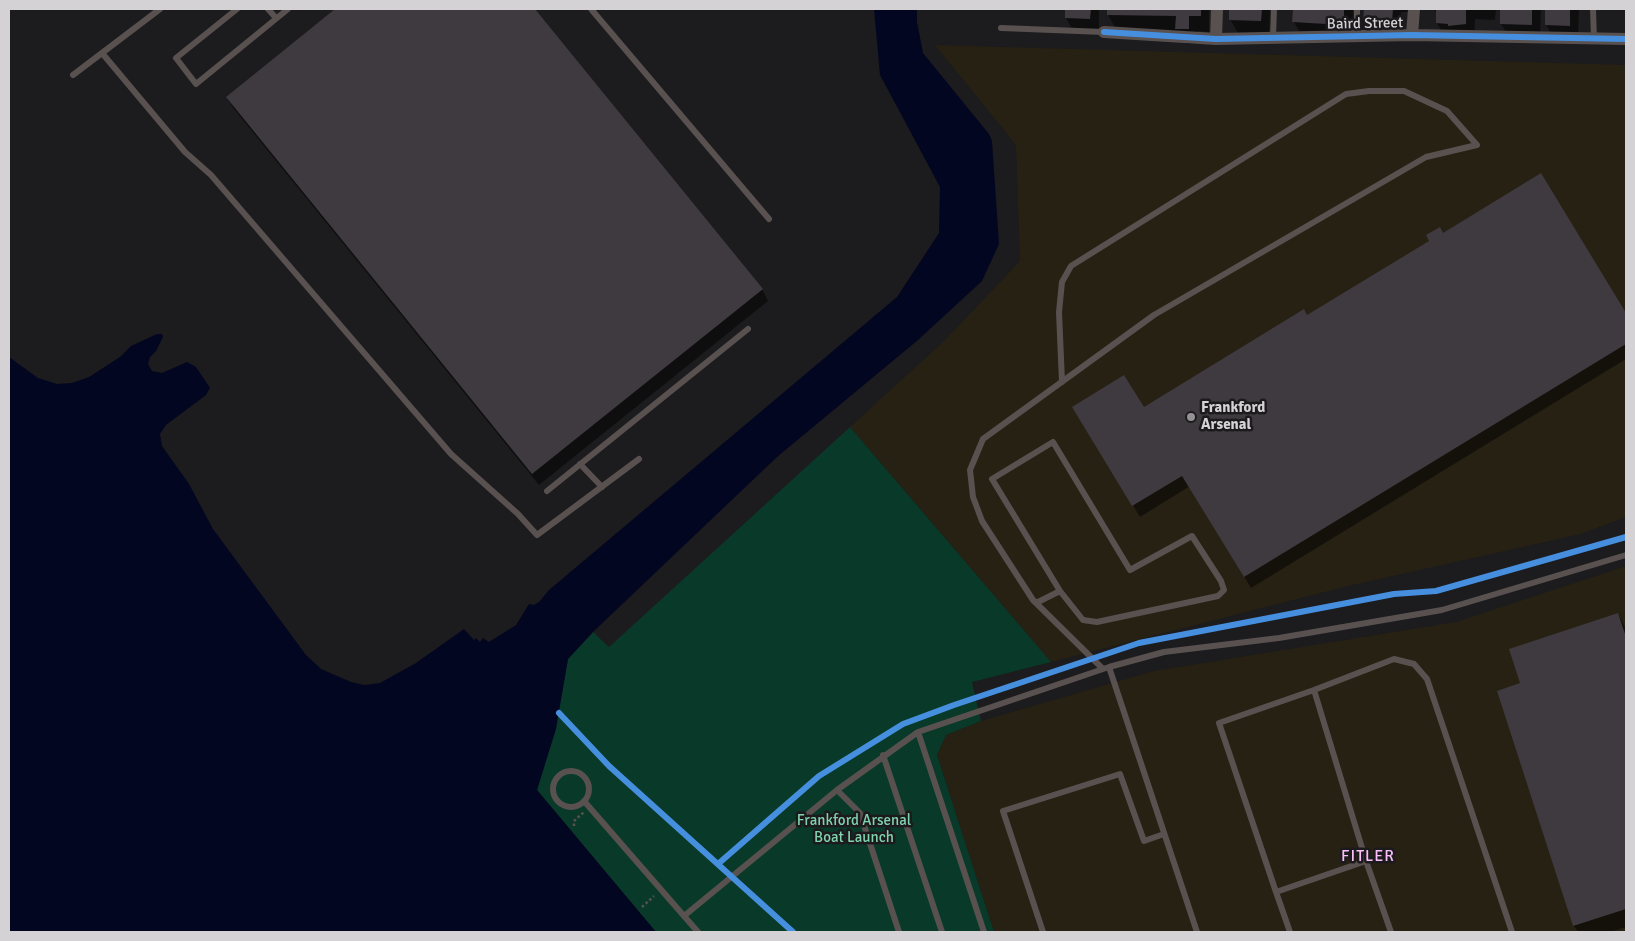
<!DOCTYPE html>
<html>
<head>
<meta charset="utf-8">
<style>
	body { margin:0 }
	#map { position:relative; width:1635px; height:941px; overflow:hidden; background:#1c1b1d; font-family:Signika,sans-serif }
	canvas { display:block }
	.frame { position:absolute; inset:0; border:10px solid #d4d2d5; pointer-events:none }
</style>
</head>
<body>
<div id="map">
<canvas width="1635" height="941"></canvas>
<div class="frame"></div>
</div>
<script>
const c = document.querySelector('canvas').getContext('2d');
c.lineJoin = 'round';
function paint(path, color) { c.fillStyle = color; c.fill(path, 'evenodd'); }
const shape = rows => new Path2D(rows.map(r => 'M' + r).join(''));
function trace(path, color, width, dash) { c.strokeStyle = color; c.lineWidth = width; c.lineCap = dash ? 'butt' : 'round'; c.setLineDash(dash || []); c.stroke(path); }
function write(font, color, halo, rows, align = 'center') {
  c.font = font + ' Signika,sans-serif'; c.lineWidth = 5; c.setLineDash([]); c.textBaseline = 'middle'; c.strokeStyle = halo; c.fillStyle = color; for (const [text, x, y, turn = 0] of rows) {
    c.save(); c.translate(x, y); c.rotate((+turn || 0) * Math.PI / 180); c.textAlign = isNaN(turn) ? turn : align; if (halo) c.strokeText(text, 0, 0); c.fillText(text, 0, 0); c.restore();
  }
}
const industrial = shape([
	[935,45,1626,65,1626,517,1581,534,1348,586,1051,662,850,427,944,341,1020,261,1016,145],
	[1626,566,1626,932,994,932,937,755,946,735,981,721,1154,671,1456,622]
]);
const green = shape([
	[850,427,1051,662,972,682,981,721,946,735,937,755,994,932,656,932,537,790,555,729,568,659,593,632,609,647]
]);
const water = shape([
	[874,9,917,9,917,22,923,53,989,134,992,141,999,244,982,281,918,340,777,457,593,632,568,659,556,729,537,790,656,932,9,932,9,357,38,378,57,384,72,383,89,377,120,357,131,346,157,334,162,334,163,337,156,351,150,357,148,364,152,371,162,373,187,362,196,367,210,388,206,395,166,425,160,434,162,446,189,484,213,529,306,655,321,669,351,682,364,685,380,683,416,663,464,629,474,640,476,638,480,642,483,638,489,642,516,625,529,604,534,605,539,602,549,590,897,297,939,233,940,187,880,75]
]);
const shadow = shape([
	[337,9,533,9,762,289,768,301,539,485,234,109,227,98],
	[1066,9,1099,9,1099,34,1075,34,1066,18],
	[1108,9,1209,9,1209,32,1198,31,1197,44,1186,44,1178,32,1117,31,1108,15],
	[1230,9,1270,9,1269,36,1239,35,1230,19],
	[1292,9,1353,9,1352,40,1303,38,1294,22,1294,9],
	[1365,9,1410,9,1410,12,1401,12,1401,39,1374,38,1365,23],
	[1434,9,1496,9,1495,20,1475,19,1474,40,1446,39,1437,23,1437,14],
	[1501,9,1541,9,1540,40,1510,39,1501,24],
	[1546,9,1579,9,1578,41,1555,40,1546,25],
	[1541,174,1626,316,1626,359,1251,588,1190,486,1140,517,1074,407,1144,409,1307,317],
	[1618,614,1626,629,1626,927,1610,932,1578,932,1574,926,1522,684]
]);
const building = shape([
	[335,9,535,9,763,289,532,474,226,97],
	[1065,9,1091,9,1090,19,1065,18],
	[1107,9,1201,9,1201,16,1189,16,1189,29,1175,29,1176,16,1107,15],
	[1229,9,1262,9,1261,21,1229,20],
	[1293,9,1344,9,1344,25,1292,22],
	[1364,9,1393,9,1392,23,1363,23],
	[1436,9,1466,9,1466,24,1448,26,1448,24,1436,23],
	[1500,9,1532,9,1532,25,1500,24],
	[1545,9,1570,9,1570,26,1545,25],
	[1541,173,1626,313,1626,344,1244,577,1182,476,1132,506,1072,407,1124,375,1144,407,1304,309,1307,315,1429,241,1426,235,1440,227,1443,233],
	[1618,613,1626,637,1626,909,1573,926,1497,691,1520,683,1509,649]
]);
const path = shape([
	[574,826,574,821,584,812],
	[642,907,654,896]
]);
const lane = shape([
	[237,9,176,58,196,84,288,9],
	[268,9,276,18],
	[591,9,769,219],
	[1593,9,1594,39],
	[1001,28,1104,32],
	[1357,36,1357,9],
	[1273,38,1274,9],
	[102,53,185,152,211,175,451,454,518,514,537,535,639,459],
	[73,75,160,9],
	[1062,382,1059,312,1062,282,1071,266,1346,94,1369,91,1404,91,1447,111,1477,145,1426,157,1154,315,983,439,970,470,973,497,982,521,1033,600,1103,669],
	[580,464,602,487],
	[547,491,748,329],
	[1036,603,1060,591,1083,620,1097,622,1218,596,1224,590,1221,581,1192,536,1130,570,1053,442,992,479,1060,591],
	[918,732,984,932],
	[883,755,942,932],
	'553 789a18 18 0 1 1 36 0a18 18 0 1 1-36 0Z',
	[837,790,860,813,899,932],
	[584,801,684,916,837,790,918,732,1106,668],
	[1276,892,1219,723,1314,690],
	[684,916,698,932],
	[1043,932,1003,811,1120,774,1144,841,1164,834],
	[1197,932,1109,667,1164,652,1279,638,1442,610,1626,555],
	[1290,932,1276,892,1366,861],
	[1391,932,1366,861,1314,690,1394,659,1414,664,1427,679,1512,932]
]);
const street = shape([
	[1104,32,1216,39,1412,35,1626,39],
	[1412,35,1414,9],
	[1216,39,1217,9]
]);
const cycleway = shape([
	[1104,32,1216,39,1412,35,1626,39],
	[559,713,609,766,793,932],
	[718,864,819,776,903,724,954,705,1139,643,1394,594,1436,591,1626,537]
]);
const markers = [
	[1191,417,5,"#949295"]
];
const streetNames = [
	["Baird Street",1365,24,-1]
];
const poiNames = [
	["Frankford",1201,408],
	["Arsenal",1201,425]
];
const parkNames = [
	["Frankford Arsenal",854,821],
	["Boat Launch",854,838]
];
const neighbourhoodNames = [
	["FITLER",1368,857]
];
paint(industrial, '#262113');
paint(green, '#093929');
paint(water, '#030621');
paint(shadow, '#0007');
paint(building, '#3f3940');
trace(path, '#585353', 2.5, [2.5, 2.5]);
trace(lane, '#585150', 6);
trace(street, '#585150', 12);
trace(cycleway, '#468fdf', 6);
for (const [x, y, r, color] of markers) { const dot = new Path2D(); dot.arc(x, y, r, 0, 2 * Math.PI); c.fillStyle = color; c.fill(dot); trace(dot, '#1d1a1e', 2); }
write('15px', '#d4d2d5', '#1d1a1e', streetNames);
write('bold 15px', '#d4d2d5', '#1d1a1e', poiNames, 'left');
write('15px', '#7fd3ae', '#1d1a1e', parkNames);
c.letterSpacing = '1px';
write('16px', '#f9bff9', '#1d1a1e', neighbourhoodNames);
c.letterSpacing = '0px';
</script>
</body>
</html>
